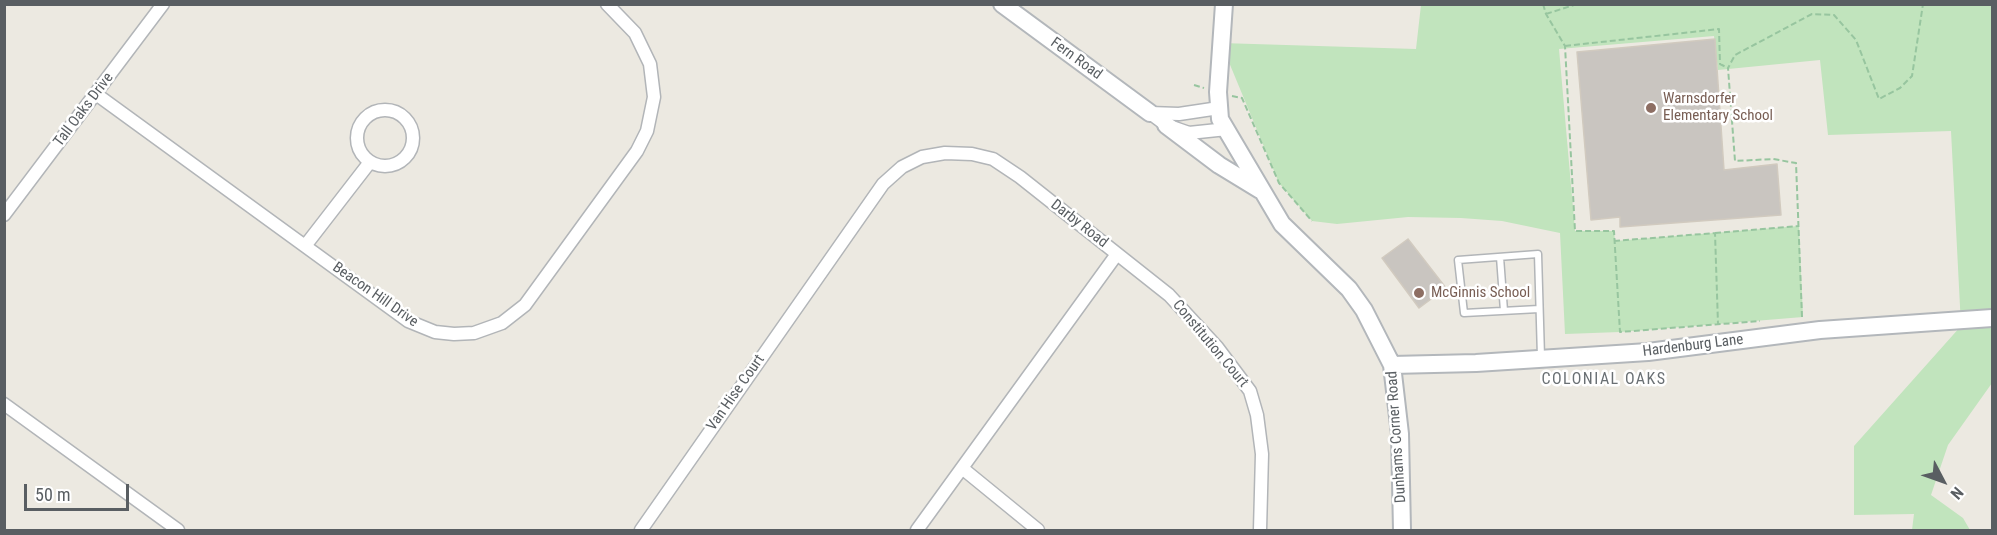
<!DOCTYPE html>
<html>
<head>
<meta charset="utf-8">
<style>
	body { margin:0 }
	#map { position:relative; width:1997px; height:535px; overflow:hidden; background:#ece9e1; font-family:"Roboto Condensed",sans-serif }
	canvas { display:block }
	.frame { position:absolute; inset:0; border:6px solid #595e62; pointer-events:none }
	.north { position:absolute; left:1913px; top:451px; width:60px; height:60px; -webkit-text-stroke:4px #fff; paint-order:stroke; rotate:131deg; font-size:16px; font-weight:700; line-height:24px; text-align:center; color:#595e62 }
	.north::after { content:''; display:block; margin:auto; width:21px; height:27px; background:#595e62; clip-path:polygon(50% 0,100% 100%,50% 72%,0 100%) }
	.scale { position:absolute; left:24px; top:484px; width:105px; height:27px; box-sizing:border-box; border:3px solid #595e62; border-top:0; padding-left:8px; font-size:18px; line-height:21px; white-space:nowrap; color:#595e62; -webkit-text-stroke:4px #fff; paint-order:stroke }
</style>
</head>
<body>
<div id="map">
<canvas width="1997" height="535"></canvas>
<div class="frame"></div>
<div class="north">N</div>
<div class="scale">50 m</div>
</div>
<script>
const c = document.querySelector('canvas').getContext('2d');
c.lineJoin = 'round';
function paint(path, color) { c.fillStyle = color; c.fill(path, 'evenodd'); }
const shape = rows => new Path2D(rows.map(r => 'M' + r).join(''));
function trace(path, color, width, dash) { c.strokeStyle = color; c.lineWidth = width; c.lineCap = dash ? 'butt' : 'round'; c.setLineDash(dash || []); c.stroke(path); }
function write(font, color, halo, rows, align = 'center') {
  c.font = font + ' "Roboto Condensed",sans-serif'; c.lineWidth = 5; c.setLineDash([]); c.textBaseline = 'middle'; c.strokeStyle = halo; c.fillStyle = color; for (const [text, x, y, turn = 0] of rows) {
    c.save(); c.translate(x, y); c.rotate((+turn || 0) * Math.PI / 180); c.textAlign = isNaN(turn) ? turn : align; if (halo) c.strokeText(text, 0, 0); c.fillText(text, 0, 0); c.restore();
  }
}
const green = shape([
	[1421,5,1992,5,1992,383,1948,445,1931,495,1963,518,1970,530,1912,530,1914,514,1854,515,1854,446,1961,326,1951,131,1828,135,1820,60,1718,70,1714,36,1559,49,1575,231,1614,231,1615,241,1799,226,1803,317,1620,332,1565,334,1560,233,1502,221,1461,218,1408,217,1337,224,1312,221,1279,183,1221,43,1416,49]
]);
const building = shape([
	[1715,39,1724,170,1777,164,1781,215,1620,227,1620,217,1591,220,1577,52,1715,39],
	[1408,239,1446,288,1419,308,1382,258,1408,239]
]);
const path = shape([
	[1543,4,1546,14,1565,46,1575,231,1614,231,1620,332,1760,321],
	[1546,14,1577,4],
	[1565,46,1719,29,1720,64,1728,68],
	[1194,85,1204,88],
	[1232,96,1242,98,1279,183,1312,221],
	[1715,233,1799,226],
	[1614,241,1715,233,1718,324],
	[1802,317,1796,163,1773,159,1735,161,1728,68,1735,55,1812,14,1834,15,1856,40,1879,99,1900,88,1912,76,1923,4]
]);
const lane = shape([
	[1500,257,1504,311],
	[1539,309,1464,313,1458,260,1538,254,1541,357]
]);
const street = shape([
	[96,94,408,321,435,332,454,334,474,333,502,323,525,305,637,151,647,131,654,97,650,64,635,33,607,4],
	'357 138a28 28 0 1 1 56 0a28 28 0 1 1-56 0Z',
	[1150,113,1166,125,1189,133,1227,129],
	[1150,113,1179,114,1219,108],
	[4,215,163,4],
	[305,246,370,162],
	[4,404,178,530],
	[962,468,1038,530],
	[641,530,883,184,902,167,922,157,945,153,972,154,993,159,1020,177,1169,295,1217,347,1250,391,1257,415,1262,454,1260,530],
	[917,530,1117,254]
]);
const secondary = shape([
	[1002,4,1150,113],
	[1224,4,1218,92,1220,119,1282,224,1349,289,1364,310,1392,365,1400,434,1402,530],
	[1166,125,1219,165,1260,190],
	[1392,365,1476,363,1648,352,1820,330,1992,318]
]);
const markers = [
	[1651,108,6,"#8d6e63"],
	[1419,293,6,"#8d6e63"]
];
const streetNames = [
	["Fern Road",1076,59,36],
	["Tall Oaks Drive",84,110,-53],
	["Darby Road",1079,224,38],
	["Beacon Hill Drive",375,295,35],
	["Constitution Court",1210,344,50],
	["Hardenburg Lane",1693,346,-7],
	["Van Hise Court",736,393,-55],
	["Dunhams Corner Road",1397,437,-94]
];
const educationNames = [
	["Warnsdorfer",1663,99],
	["Elementary School",1663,116],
	["McGinnis School",1431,293]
];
const neighbourhoodNames = [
	["COLONIAL OAKS",1604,380]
];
paint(green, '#c1e4bd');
paint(building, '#c9c5c0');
trace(building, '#d1cabf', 1.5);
trace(lane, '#b2b5b8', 9);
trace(street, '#b2b5b8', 15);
trace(secondary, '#b3b7bb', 20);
trace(path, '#97c59f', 2, [6, 3]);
trace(lane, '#fff', 6);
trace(street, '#fff', 12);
trace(secondary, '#fff', 16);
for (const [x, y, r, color] of markers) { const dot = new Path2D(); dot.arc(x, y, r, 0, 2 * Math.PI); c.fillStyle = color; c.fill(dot); trace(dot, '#fff', 2); }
write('15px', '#595e62', '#fff', streetNames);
write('15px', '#785e54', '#fff', educationNames, 'left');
c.letterSpacing = '1.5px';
write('16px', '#6a7074', '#fff', neighbourhoodNames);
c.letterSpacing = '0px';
</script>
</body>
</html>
